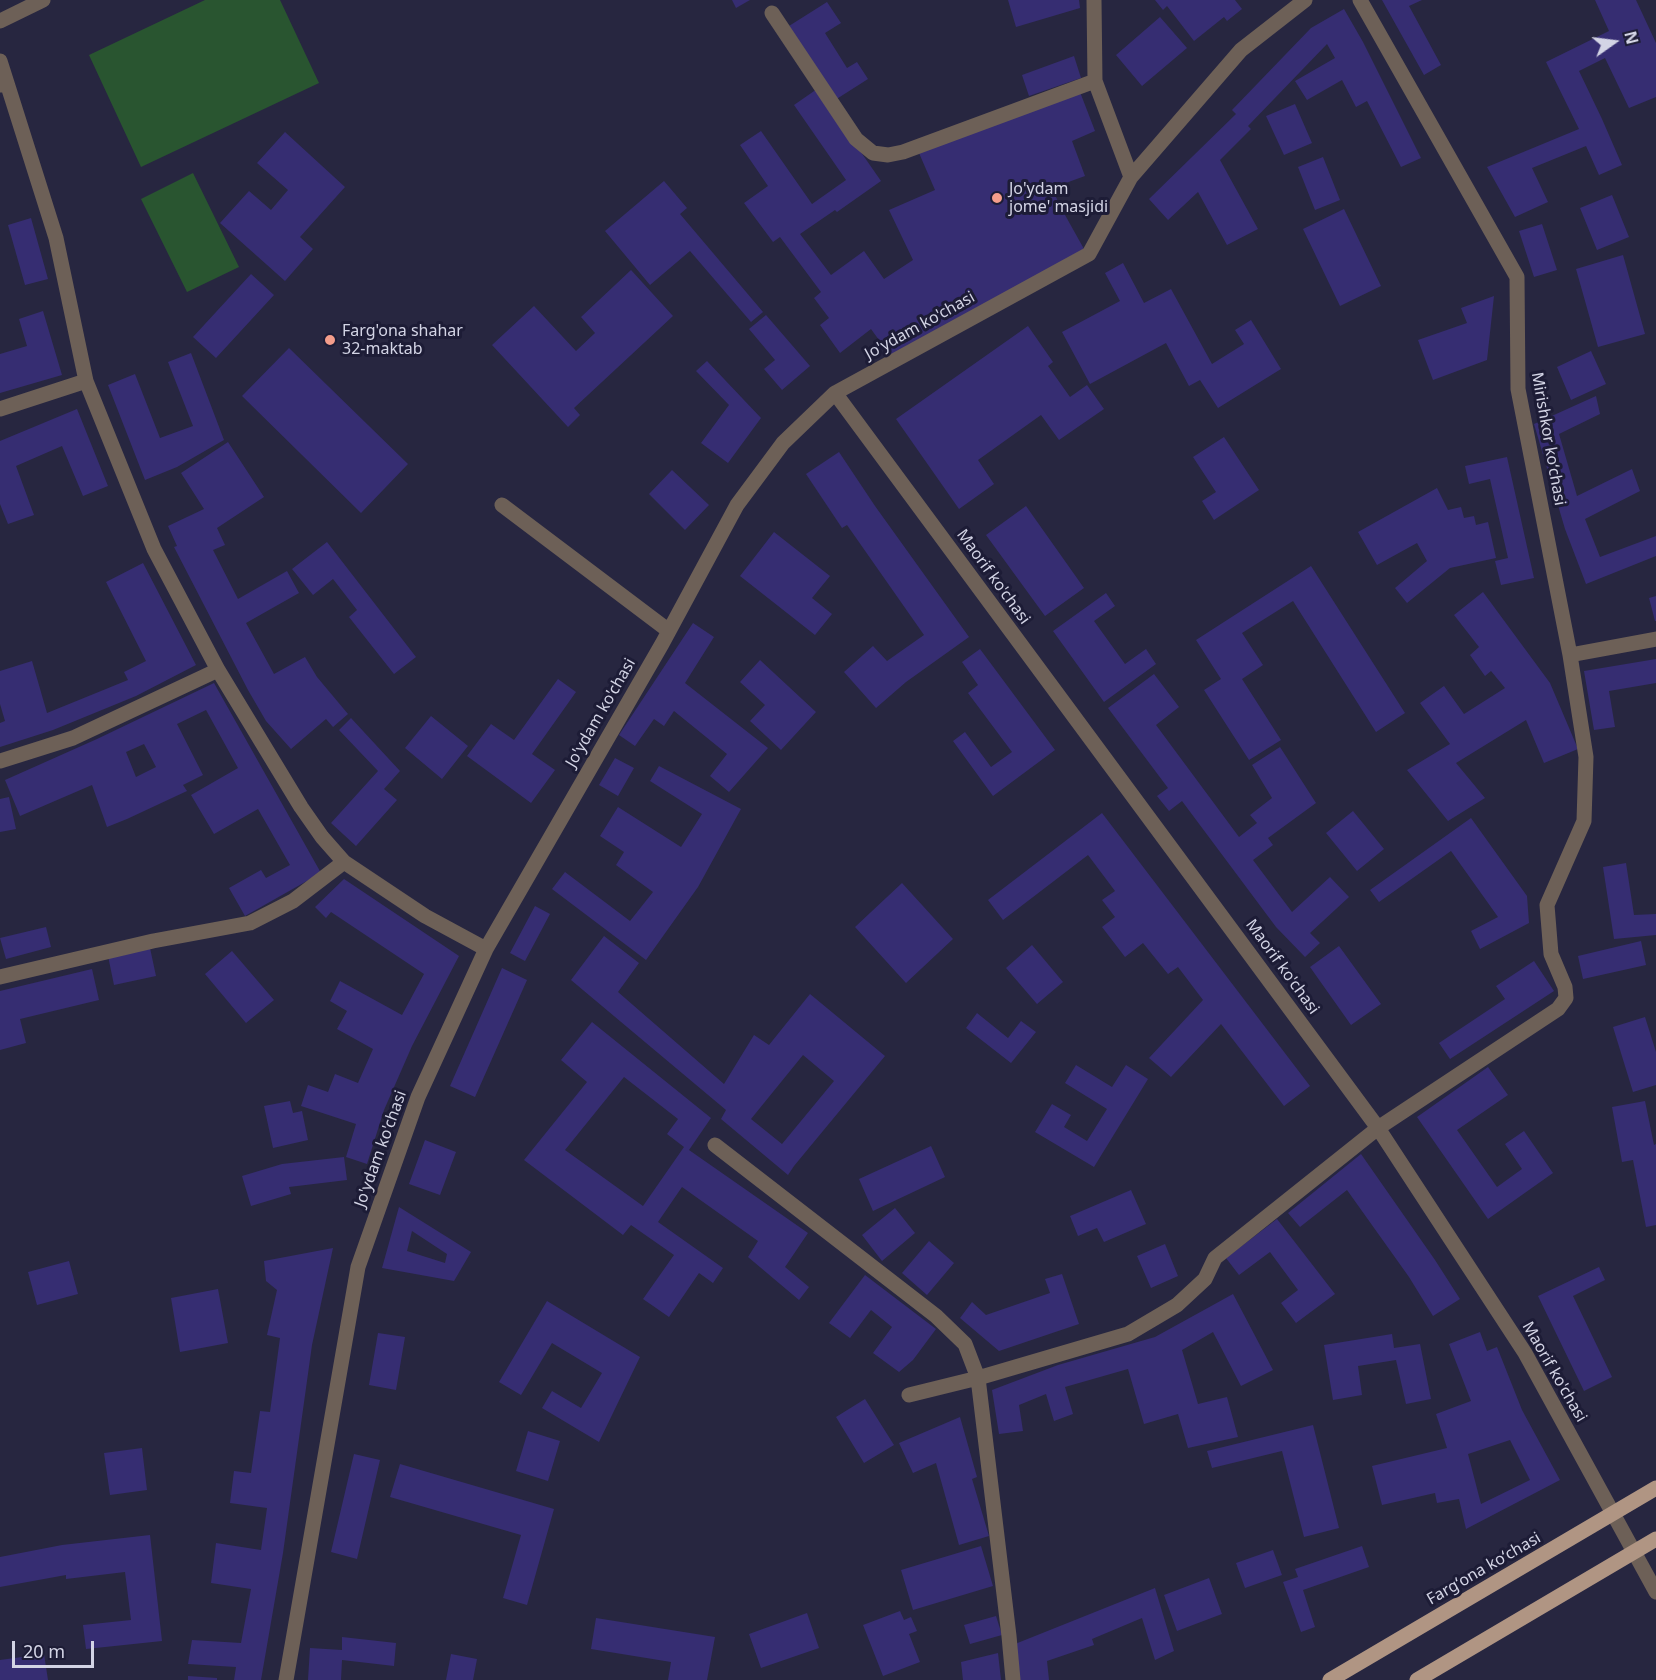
<!DOCTYPE html>
<html>
<head>
<meta charset="utf-8">
<style>
	body { margin:0 }
	#map { position:relative; width:1656px; height:1680px; overflow:hidden; background:#272640; font-family:"Noto Sans",sans-serif }
	canvas { display:block }
	.north { position:absolute; left:1584px; top:12px; width:60px; height:60px; -webkit-text-stroke:4px #1d1c36; paint-order:stroke; rotate:76deg; font-size:16px; font-weight:700; line-height:24px; text-align:center; color:#d3d4e5 }
	.north::after { content:''; display:block; margin:auto; width:21px; height:27px; background:#d3d4e5; clip-path:polygon(50% 0,100% 100%,50% 72%,0 100%) }
	.scale { position:absolute; left:12px; top:1641px; width:82px; height:27px; box-sizing:border-box; border:3px solid #d3d4e5; border-top:0; padding-left:8px; font-size:18px; line-height:21px; white-space:nowrap; color:#d3d4e5; -webkit-text-stroke:4px #1d1c36; paint-order:stroke }
</style>
</head>
<body>
<div id="map">
<canvas width="1656" height="1680"></canvas>
<div class="north">N</div>
<div class="scale">20 m</div>
</div>
<script>
const c = document.querySelector('canvas').getContext('2d');
c.lineJoin = 'round';
function paint(path, color) { c.fillStyle = color; c.fill(path, 'evenodd'); }
const shape = rows => new Path2D(rows.map(r => 'M' + r).join(''));
function trace(path, color, width, dash) { c.strokeStyle = color; c.lineWidth = width; c.lineCap = dash ? 'butt' : 'round'; c.setLineDash(dash || []); c.stroke(path); }
function write(font, color, halo, rows, align = 'center') {
  c.font = font + ' "Noto Sans",sans-serif'; c.lineWidth = 6; c.setLineDash([]); c.textBaseline = 'middle'; c.strokeStyle = halo; c.fillStyle = color; for (const [text, x, y, turn = 0] of rows) {
    c.save(); c.translate(x, y); c.rotate((+turn || 0) * Math.PI / 180); c.textAlign = isNaN(turn) ? turn : align; if (halo) c.strokeText(text, 0, 0); c.fillText(text, 0, 0); c.restore();
  }
}
const green = shape([
	[205,0,280,0,319,83,141,167,89,55],
	[193,173,239,267,187,292,141,199]
]);
const building = shape([
	[732,0,750,0,736,8],
	[1008,0,1079,0,1080,8,1016,27],
	[1155,0,1235,0,1242,9,1227,21,1224,17,1194,41,1167,6,1163,10],
	[1382,0,1422,0,1409,6,1441,65,1424,75],
	[1595,0,1636,0,1656,43,1656,97,1629,108,1605,58,1579,71,1602,119,1622,165,1599,175,1586,146,1532,168,1548,202,1515,217,1487,167,1579,129,1546,62,1609,31],
	[827,2,841,23,825,33,847,68,857,62,868,79,835,100,789,26],
	[1344,9,1363,42,1421,158,1401,167,1367,101,1356,107,1342,80,1307,100,1295,81,1335,58,1327,44,1248,126,1251,129,1220,160,1258,229,1227,245,1198,192,1168,220,1149,199,1236,114,1232,110,1311,28],
	[1160,17,1187,48,1142,86,1116,55],
	[1074,56,1081,78,1029,96,1022,75],
	[817,89,881,181,837,212,835,210,800,234,831,275,864,251,884,279,913,260,889,210,935,190,919,153,1080,92,1095,131,1072,141,1085,176,1052,188,1060,206,1084,249,892,358,871,329,840,353,820,325,829,318,814,298,821,292,780,237,773,242,744,203,768,186,740,145,761,131,812,204,846,180,794,105],
	[1295,104,1312,143,1284,155,1266,116],
	[285,132,345,187,300,237,313,249,285,281,220,223,249,191,271,210,288,190,257,163],
	[1323,157,1340,200,1315,210,1298,167],
	[664,181,687,208,680,214,763,312,751,322,690,251,650,285,605,231],
	[1612,195,1629,237,1597,250,1580,208],
	[1344,209,1381,286,1340,306,1303,229],
	[31,218,48,279,25,285,8,225],
	[1542,224,1557,270,1534,277,1519,231],
	[1623,255,1645,334,1598,347,1576,269],
	[1123,263,1144,303,1171,289,1212,364,1244,344,1235,330,1251,320,1281,369,1218,408,1200,380,1189,386,1166,343,1090,384,1062,332,1120,301,1105,273],
	[631,270,673,316,574,408,580,415,568,427,492,345,534,306,576,351,595,333,581,317],
	[251,274,274,295,216,358,193,337],
	[1494,296,1487,360,1433,380,1418,340,1467,323,1461,308],
	[43,311,62,375,0,393,0,354,27,346,19,319],
	[766,315,810,366,782,390,764,369,775,360,749,329],
	[1028,326,1053,362,1048,366,1070,397,1087,385,1104,409,1059,440,1041,415,978,460,994,484,959,509,896,419],
	[289,348,408,464,361,513,242,396],
	[1591,351,1606,384,1571,400,1557,367],
	[191,353,224,440,177,467,145,480,108,385,135,374,160,438,193,426,168,362],
	[707,361,761,418,728,463,701,443,729,405,696,371],
	[1596,396,1600,414,1559,434,1577,496,1632,469,1640,491,1585,519,1600,557,1656,536,1656,556,1586,584,1565,529,1534,424],
	[77,409,108,486,83,496,62,446,16,466,34,515,8,524,0,504,0,441],
	[1224,437,1259,490,1214,520,1202,501,1216,492,1193,457],
	[228,442,264,497,217,528,225,545,213,550,238,599,287,571,299,593,246,623,274,674,305,657,317,677,348,714,333,727,326,719,291,749,266,721,248,690,174,547,177,546,168,526,204,509,181,473],
	[839,452,875,506,969,637,906,682,876,708,844,672,873,646,887,661,924,635,847,525,842,528,806,474],
	[1507,457,1534,578,1501,585,1495,561,1508,558,1490,479,1469,484,1465,466],
	[672,470,709,505,685,530,649,494],
	[1437,488,1448,510,1461,507,1464,518,1474,516,1476,525,1488,522,1496,558,1450,568,1407,603,1395,588,1427,561,1417,543,1377,565,1358,532],
	[1026,506,1084,588,1045,616,986,535],
	[774,532,830,576,812,598,832,614,815,635,740,576],
	[327,542,416,657,394,674,349,617,357,610,333,579,313,595,292,569],
	[143,563,196,665,136,696,53,730,0,747,0,723,5,721,0,704,0,671,32,661,47,713,128,680,124,672,146,661,106,582],
	[1311,566,1405,713,1376,732,1293,601,1242,633,1263,665,1242,679,1281,740,1249,760,1204,690,1221,679,1196,640],
	[1483,592,1550,683,1578,749,1544,763,1526,720,1456,763,1485,798,1448,821,1407,770,1450,744,1420,703,1444,686,1464,714,1505,688,1491,671,1485,676,1470,655,1479,647,1454,615],
	[1106,593,1115,606,1094,621,1125,664,1146,649,1156,664,1104,702,1053,631],
	[1656,596,1656,621,1655,621,1649,598],
	[693,623,714,637,685,683,768,748,729,792,710,776,727,754,674,711,664,726,654,719,635,746,619,735],
	[980,649,1055,750,993,796,953,741,965,732,991,767,1012,752,968,693,978,685,962,662],
	[1656,659,1656,683,1609,691,1615,727,1594,730,1584,671],
	[760,660,816,712,781,750,750,721,765,705,740,682],
	[1154,674,1179,707,1156,725,1239,837,1257,823,1250,815,1272,798,1252,765,1280,747,1316,803,1268,838,1273,845,1253,860,1292,912,1330,877,1349,897,1310,933,1320,943,1305,957,1276,927,1182,801,1169,811,1157,796,1168,788,1108,708],
	[558,679,576,692,532,754,555,770,531,803,467,756,491,724,514,740],
	[214,683,321,873,245,916,229,888,261,870,266,878,290,865,258,809,214,834,191,795,238,768,206,710,177,724,203,775,183,785,187,791,127,819,107,827,92,785,20,816,5,780,97,739],
	[144,744,156,767,136,777,126,752],
	[431,716,468,746,442,779,405,748],
	[351,718,400,771,384,789,397,800,356,846,331,823,378,771,339,730],
	[615,758,634,768,618,796,599,785],
	[659,766,741,809,698,887,646,960,552,889,565,872,630,921,653,892,616,865,624,852,600,836,618,807,681,847,702,814,650,781],
	[9,797,16,829,0,832,0,799],
	[1353,811,1384,849,1357,871,1326,833],
	[1102,813,1310,1086,1284,1106,1221,1024,1171,1077,1149,1058,1203,1000,1178,967,1168,974,1143,943,1125,957,1102,927,1115,917,1102,900,1115,891,1088,855,1003,920,988,900],
	[1471,818,1527,896,1529,923,1480,949,1471,931,1498,917,1451,851,1379,902,1370,890],
	[1626,863,1634,915,1656,914,1656,935,1614,939,1603,867],
	[344,879,459,956,412,1046,384,1110,367,1164,346,1157,356,1124,301,1106,308,1085,328,1092,335,1074,358,1083,373,1049,337,1029,347,1011,330,1001,340,981,402,1015,424,974,331,912,326,918,315,907],
	[902,883,953,939,906,983,855,927],
	[535,906,550,914,525,961,510,953],
	[46,927,51,947,6,959,0,938],
	[604,936,639,963,618,992,724,1084,754,1035,769,1045,810,994,885,1056,794,1166,788,1175,721,1119,726,1110,571,980],
	[803,1055,834,1081,782,1144,751,1119],
	[1641,941,1646,965,1583,979,1578,956],
	[1032,945,1063,982,1037,1004,1006,968],
	[1339,946,1381,1004,1351,1025,1310,967],
	[150,948,156,976,114,985,108,956],
	[232,951,274,1000,246,1023,205,974],
	[1534,961,1554,991,1450,1059,1439,1043,1505,999,1496,986],
	[502,968,527,980,475,1097,450,1086],
	[92,969,99,1000,20,1019,26,1043,0,1050,0,991],
	[977,1013,1008,1038,1021,1021,1036,1032,1011,1063,966,1028],
	[1645,1017,1656,1052,1656,1085,1633,1092,1613,1027],
	[592,1022,711,1118,689,1150,808,1233,785,1267,809,1287,799,1300,748,1257,758,1241,682,1187,658,1222,723,1268,713,1283,699,1273,669,1317,643,1299,674,1255,631,1225,623,1235,524,1160,587,1082,561,1060],
	[624,1077,678,1119,667,1134,684,1147,643,1206,565,1150],
	[1076,1065,1112,1087,1126,1065,1148,1079,1094,1167,1035,1132,1052,1104,1071,1115,1064,1127,1087,1141,1107,1109,1065,1083],
	[1488,1067,1508,1095,1457,1130,1497,1187,1522,1169,1505,1144,1524,1131,1553,1173,1488,1219,1417,1117],
	[290,1101,293,1113,302,1111,308,1140,273,1148,264,1106],
	[1645,1101,1654,1145,1656,1144,1656,1225,1646,1227,1633,1160,1622,1162,1612,1107],
	[425,1140,456,1152,440,1195,409,1184],
	[931,1146,945,1177,873,1211,859,1179],
	[1361,1154,1435,1260,1460,1299,1433,1316,1409,1277,1347,1190,1300,1227,1288,1213],
	[344,1157,347,1180,289,1187,291,1194,251,1206,242,1176,282,1164],
	[1131,1190,1146,1224,1104,1242,1097,1228,1078,1236,1070,1216],
	[399,1207,471,1252,454,1281,382,1268],
	[412,1231,447,1254,445,1263,407,1251],
	[895,1208,915,1233,882,1261,862,1235],
	[1277,1219,1335,1294,1296,1323,1281,1303,1298,1290,1270,1252,1239,1275,1226,1258],
	[929,1241,954,1263,927,1295,902,1273],
	[1165,1244,1178,1276,1151,1288,1137,1256],
	[333,1248,312,1345,283,1553,261,1680,234,1680,236,1667,188,1664,192,1640,241,1643,251,1589,211,1583,216,1543,261,1550,267,1508,230,1503,234,1471,251,1473,260,1411,270,1412,280,1338,267,1335,277,1290,266,1281,264,1261],
	[69,1261,78,1294,37,1305,28,1272],
	[1599,1267,1605,1280,1573,1296,1612,1377,1584,1391,1538,1296],
	[1062,1274,1079,1324,999,1351,960,1318,972,1302,986,1315,1050,1293,1045,1279],
	[865,1275,936,1329,913,1360,899,1372,873,1353,892,1327,871,1310,850,1338,829,1323],
	[218,1289,228,1343,180,1352,171,1298],
	[1233,1294,1273,1370,1241,1386,1213,1332,1182,1350,1198,1404,1227,1397,1238,1437,1188,1448,1178,1414,1144,1424,1128,1369,1065,1387,1073,1414,1054,1421,1046,1394,1019,1405,1023,1431,999,1434,992,1390,1058,1365,1155,1337],
	[547,1301,640,1357,599,1442,542,1408,552,1391,581,1408,602,1373,552,1343,521,1395,499,1382],
	[1480,1332,1487,1351,1497,1347,1522,1410,1560,1480,1466,1529,1459,1499,1437,1503,1435,1493,1382,1505,1372,1466,1447,1448,1436,1414,1471,1401,1449,1344],
	[1510,1440,1530,1480,1481,1504,1468,1454],
	[378,1333,405,1337,396,1390,369,1385],
	[1392,1334,1394,1348,1420,1344,1431,1399,1406,1404,1396,1360,1358,1366,1362,1395,1333,1400,1324,1345],
	[865,1399,894,1445,864,1463,836,1417],
	[960,1417,977,1477,972,1479,989,1536,959,1545,936,1463,913,1473,899,1443],
	[1313,1425,1339,1528,1304,1537,1282,1451,1212,1468,1207,1451],
	[528,1431,560,1441,548,1481,516,1471],
	[142,1448,147,1490,110,1495,104,1453],
	[354,1454,380,1460,357,1559,331,1552],
	[400,1464,554,1509,527,1605,503,1598,521,1535,390,1497],
	[150,1535,162,1641,86,1649,83,1625,131,1620,125,1572,66,1579,66,1575,0,1587,0,1557,62,1545],
	[981,1546,993,1586,913,1610,901,1570],
	[1362,1546,1369,1567,1303,1590,1315,1627,1301,1632,1283,1582,1298,1577,1295,1569],
	[1273,1550,1282,1575,1245,1588,1236,1563],
	[1209,1578,1222,1614,1177,1631,1164,1595],
	[1155,1588,1174,1651,1155,1660,1142,1618,1092,1639,1094,1645,1047,1661,1049,1680,1019,1680,1015,1644],
	[900,1611,904,1620,911,1617,917,1631,909,1634,920,1662,883,1676,863,1625],
	[807,1613,819,1648,761,1668,749,1634],
	[996,1616,1002,1635,970,1644,964,1625],
	[596,1618,715,1637,707,1680,668,1680,671,1662,591,1649],
	[342,1637,396,1643,394,1666,342,1660,341,1680,308,1680,310,1648,342,1650],
	[998,1653,1001,1680,963,1680,961,1662],
	[44,1654,48,1680,0,1680,0,1660],
	[451,1654,477,1659,473,1680,446,1680],
	[188,1676,217,1678,217,1680,188,1680]
]);
const minor = shape([
	[1094,0,1095,81,1131,177],
	[1360,0,1517,277,1518,389,1570,655,1656,639],
	[772,13,856,139,873,153,888,155,903,152,1095,81],
	[0,21,43,0],
	[0,61,7,83,0,85],
	[835,393,1378,1128,1525,1353,1656,1592],
	[0,409,86,381,56,238,7,83],
	[502,505,669,631],
	[218,670,301,807,322,837,344,862,425,916,486,949],
	[0,761,73,738,218,670,154,549,86,381],
	[0,977,153,941,250,923,293,901,344,862],
	[715,1145,936,1316,965,1344,978,1378,909,1395],
	[286,1680,358,1267,418,1097,486,949,662,644,737,505,783,443,835,393,1089,254,1131,177,1241,50,1305,0],
	[1013,1680,1009,1636,978,1378,1128,1334,1177,1305,1205,1279,1215,1258,1378,1128,1558,1009,1566,998,1565,987,1551,954,1547,905,1584,821,1586,757,1570,655]
]);
const major = shape([
	[1330,1680,1656,1488],
	[1417,1680,1656,1539]
]);
const markers = [
	[997,198,6,"#f49d8b"],
	[330,340,6,"#f49d8b"]
];
const poiNames = [
	["Jo'ydam",1009,189],
	["jome' masjidi",1009,207],
	["Farg'ona shahar",342,331],
	["32-maktab",342,349]
];
const streetNames = [
	["Jo'ydam ko'chasi",920,326,-29],
	["Mirishkor koʻchasi",1548,439,80],
	["Maorif ko'chasi",993,577,54],
	["Jo'ydam ko'chasi",601,713,-60],
	["Maorif ko'chasi",1282,967,54],
	["Jo'ydam ko'chasi",381,1149,-70],
	["Maorif ko'chasi",1554,1372,60],
	["Fargʻona koʻchasi",1484,1569,-30]
];
paint(green, '#295530');
paint(building, '#362d72');
trace(minor, '#6d6057', 15);
trace(major, '#b09583', 15);
for (const [x, y, r, color] of markers) { const dot = new Path2D(); dot.arc(x, y, r, 0, 2 * Math.PI); c.fillStyle = color; c.fill(dot); trace(dot, '#1d1c36', 2); }
write('16px', '#d3d4e5', '#1d1c36', poiNames, 'left');
write('16px', '#d3d4e5', '#1d1c36', streetNames);
</script>
</body>
</html>
